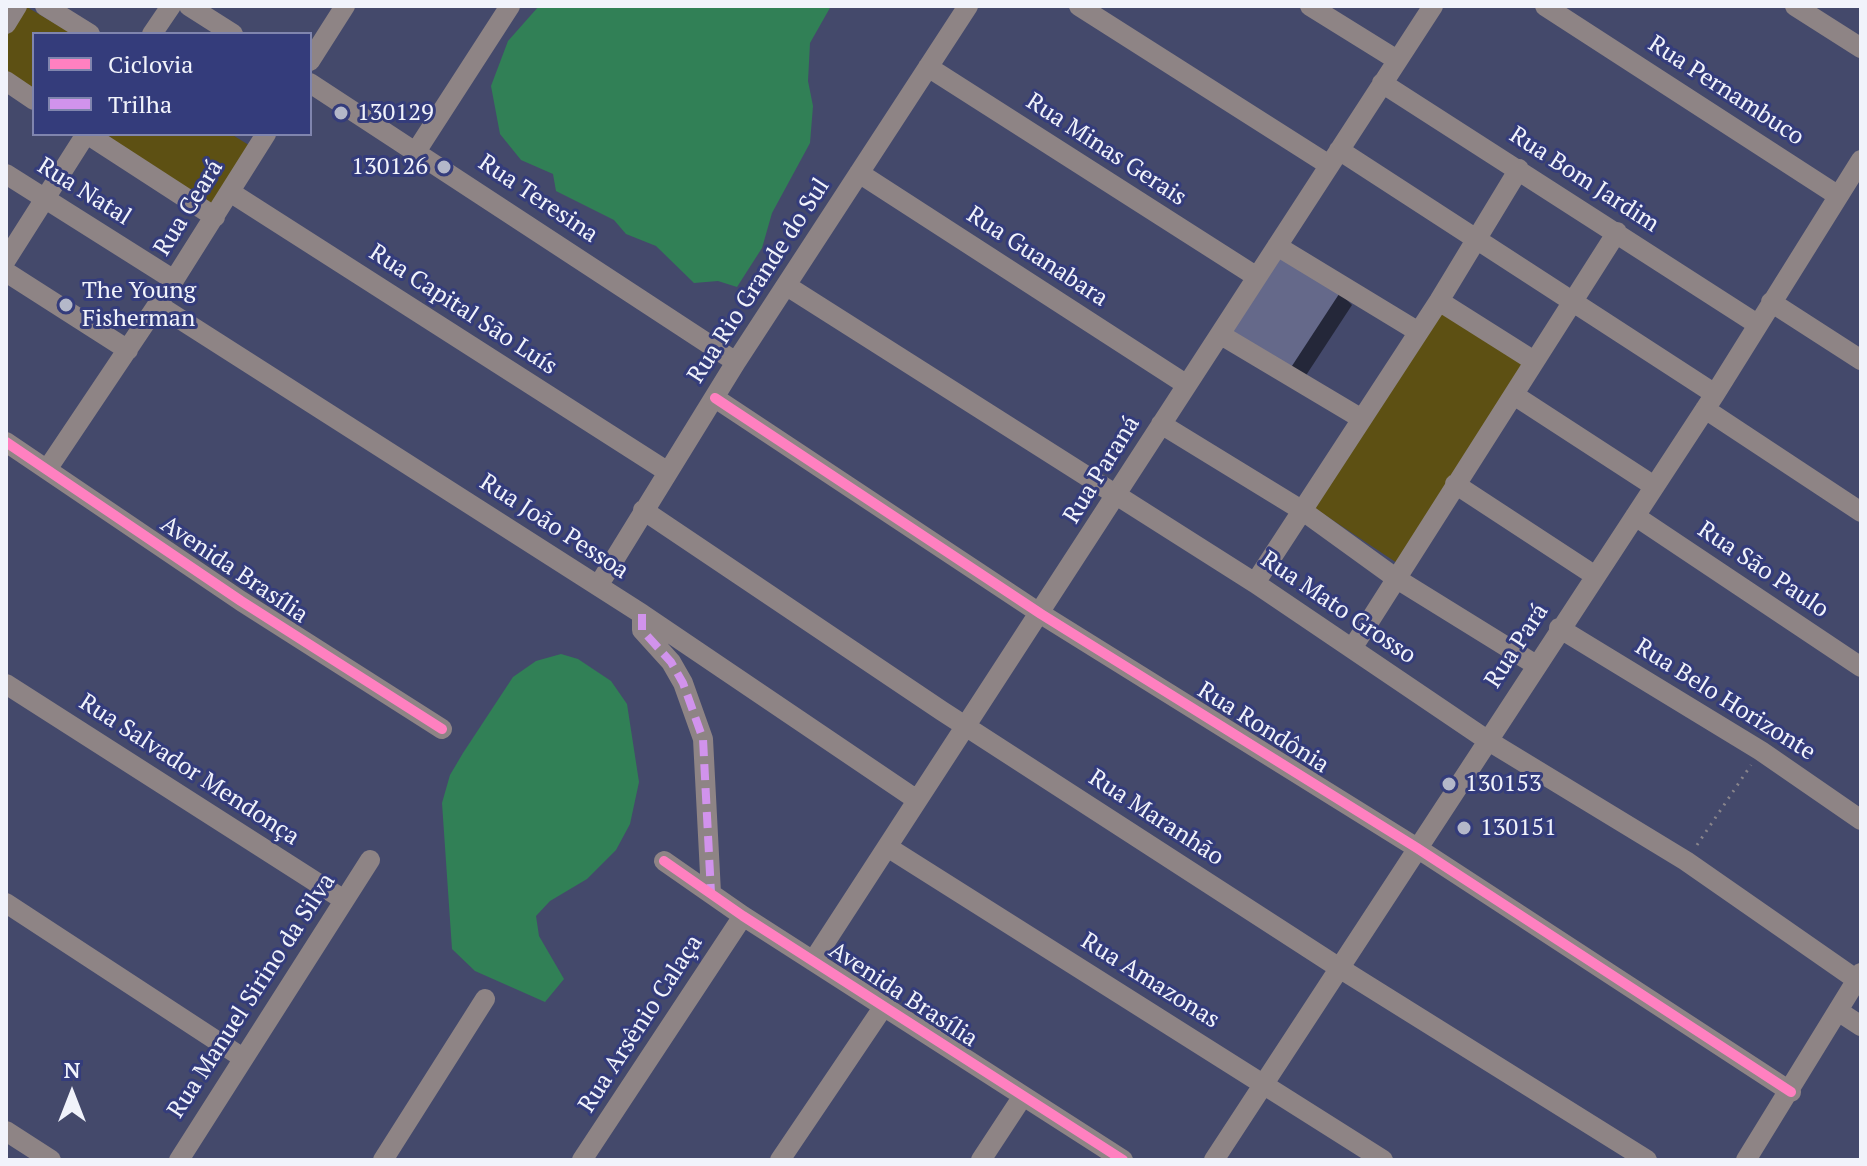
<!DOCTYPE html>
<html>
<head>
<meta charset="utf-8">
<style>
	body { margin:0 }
	#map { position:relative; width:1867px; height:1166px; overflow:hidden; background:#44496b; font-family:"PT Serif",serif }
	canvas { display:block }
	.frame { position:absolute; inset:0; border:8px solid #f1f3fb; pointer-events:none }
	.legend { position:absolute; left:32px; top:32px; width:280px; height:104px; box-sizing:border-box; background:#343c7b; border:2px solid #8085ae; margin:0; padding:10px 14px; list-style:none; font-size:24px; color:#f1f3fb }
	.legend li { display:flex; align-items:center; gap:16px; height:40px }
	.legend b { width:40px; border:2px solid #8085ae }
	.north { position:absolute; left:32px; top:1054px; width:80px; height:80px; -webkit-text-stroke:6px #343c7b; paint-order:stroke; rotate:0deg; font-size:22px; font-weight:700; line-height:32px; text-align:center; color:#f1f3fb }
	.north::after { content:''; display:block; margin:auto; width:28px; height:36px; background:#f1f3fb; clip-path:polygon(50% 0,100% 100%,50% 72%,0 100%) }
</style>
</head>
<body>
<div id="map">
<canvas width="1867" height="1166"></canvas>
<div class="frame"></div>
<ul class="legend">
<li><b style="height:10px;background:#ff80c0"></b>Ciclovia</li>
<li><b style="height:10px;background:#d193ec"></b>Trilha</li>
</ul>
<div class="north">N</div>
</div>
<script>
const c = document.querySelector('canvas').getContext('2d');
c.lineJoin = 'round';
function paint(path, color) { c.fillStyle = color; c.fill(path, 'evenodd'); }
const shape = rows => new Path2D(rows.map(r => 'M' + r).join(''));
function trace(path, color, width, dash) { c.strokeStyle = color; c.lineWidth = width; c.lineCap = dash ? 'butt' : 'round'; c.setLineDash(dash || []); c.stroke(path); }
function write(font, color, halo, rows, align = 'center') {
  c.font = font + ' "PT Serif",serif'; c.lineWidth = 6; c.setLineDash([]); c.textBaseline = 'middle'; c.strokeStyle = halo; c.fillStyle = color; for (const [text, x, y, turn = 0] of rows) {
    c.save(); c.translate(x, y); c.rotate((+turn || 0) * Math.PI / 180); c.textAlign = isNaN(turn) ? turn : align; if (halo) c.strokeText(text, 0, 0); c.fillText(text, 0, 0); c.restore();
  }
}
const green = shape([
	[25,6,73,34,34,34,34,100,6,82,6,36],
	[87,134,231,134,252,147,210,212],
	[1440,309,1534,364,1403,567,1313,507]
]);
const water = shape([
	[539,6,831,6,810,43,808,81,813,106,810,143,772,213,762,248,737,287,718,281,694,283,656,246,626,234,614,220,556,191,553,174,521,160,500,134,491,86,508,41],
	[561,654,578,659,611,681,627,704,639,782,630,824,616,850,587,879,550,901,536,916,539,936,564,979,545,1002,475,971,452,949,442,803,450,775,463,753,513,677,536,661]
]);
const shadow = shape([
	[1340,293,1352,305,1301,383,1243,348]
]);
const building = shape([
	[1282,253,1341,291,1288,372,1228,336]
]);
const path = shape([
	[1697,845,1751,765]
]);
const minor = shape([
	[45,6,90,34],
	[189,6,233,34],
	[1079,6,1329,165],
	[1310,6,1397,60],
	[1545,6,1837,195],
	[1795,6,1861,48],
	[6,24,17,6],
	[152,34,171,6],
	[310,61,345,6],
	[928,67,1257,277],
	[6,81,34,100],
	[310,83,736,362],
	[1382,83,1757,324],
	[87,134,215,217],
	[417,150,510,6],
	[1339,150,1715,394],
	[859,173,1187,385],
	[6,174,174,280],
	[230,192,668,472],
	[1277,246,1417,331],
	[6,260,86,134],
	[6,272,128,350],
	[787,286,1255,583,1487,740,1686,861,1857,980],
	[1439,301,1534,361],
	[1771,302,1861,360],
	[158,305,642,614,917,800],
	[1221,335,1362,419],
	[1514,395,1654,486],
	[715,398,1041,614,1417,848,1791,1092],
	[1705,409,1861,512],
	[1161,424,1303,511,1397,579,1536,665],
	[6,442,241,601,442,729],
	[48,468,174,280,266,134],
	[1455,484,1594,575],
	[643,510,942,711,1341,969,1647,1160],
	[1635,516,1861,667],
	[1255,583,1439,301,1519,169],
	[598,586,736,362,968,6],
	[642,614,642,630,671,662,683,683,703,739,711,893],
	[1559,628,1761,751,1861,820],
	[1353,647,1617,232],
	[6,684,344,900],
	[889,848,1383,1160],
	[664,861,743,916,1123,1160],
	[6,903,243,1058],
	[813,961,1433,6],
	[1838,1011,1861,1026],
	[6,1131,51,1160],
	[179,1160,370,860],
	[383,1160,485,999],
	[582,1160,743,916],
	[780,1160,884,1006],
	[981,1160,1023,1096],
	[1214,1160,1715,394,1861,160],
	[1746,1160,1861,973]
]);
const quiet = shape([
	[642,614,642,630,671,662,683,683,703,739,711,893]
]);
const cycleway = shape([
	[715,398,1041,614,1417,848,1791,1092],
	[6,442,241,601,442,729],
	[664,861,743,916,1123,1160]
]);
const markers = [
	[341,113,8,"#b4b8c9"],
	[444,167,8,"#b4b8c9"],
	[66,305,8,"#b4b8c9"],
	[1449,784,8,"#b4b8c9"],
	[1464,828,8,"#b4b8c9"]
];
const streetNames = [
	["Rua Pernambuco",1726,91,33],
	["Rua Minas Gerais",1106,150,33],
	["Rua Bom Jardim",1584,180,33],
	["Rua Natal",84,192,32],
	["Rua Teresina",538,199,34],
	["Rua Ceará",189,208,-58],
	["Rua Guanabara",1037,257,33],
	["Rua Rio Grande do Sul",759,281,-57],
	["Rua Capital São Luís",463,310,33],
	["Rua Paraná",1102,470,-58],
	["Rua João Pessoa",554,527,33],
	["Avenida Brasília",234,570,34],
	["Rua São Paulo",1763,570,34],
	["Rua Mato Grosso",1338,608,34],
	["Rua Pará",1517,646,-57],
	["Rua Belo Horizonte",1725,700,32],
	["Rua Rondônia",1263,728,32],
	["Rua Salvador Mendonça",189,770,33],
	["Rua Maranhão",1156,818,33],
	["Rua Amazonas",1150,981,32],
	["Avenida Brasília",903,995,33],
	["Rua Manuel Sirino da Silva",252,996,-57],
	["Rua Arsênio Calaça",641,1024,-57]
];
const poiNames = [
	["130129",357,113],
	["130126",428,167,"right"],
	["The Young",82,291],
	["Fisherman",82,319],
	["130153",1465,784],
	["130151",1480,828]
];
paint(green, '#5d5013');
paint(water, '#318056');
paint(shadow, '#0007');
paint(building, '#65698a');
trace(path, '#88848b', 3, [2, 6]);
trace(minor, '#8e8485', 20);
trace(quiet, '#d193ec', 8, [16, 8]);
trace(cycleway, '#ff80c0', 10);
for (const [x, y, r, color] of markers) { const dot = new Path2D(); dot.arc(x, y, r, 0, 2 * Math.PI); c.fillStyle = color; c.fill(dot); trace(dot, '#343c7b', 3); }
write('24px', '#f1f3fb', '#343c7b', streetNames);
write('24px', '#f1f3fb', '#343c7b', poiNames, 'left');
</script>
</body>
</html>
